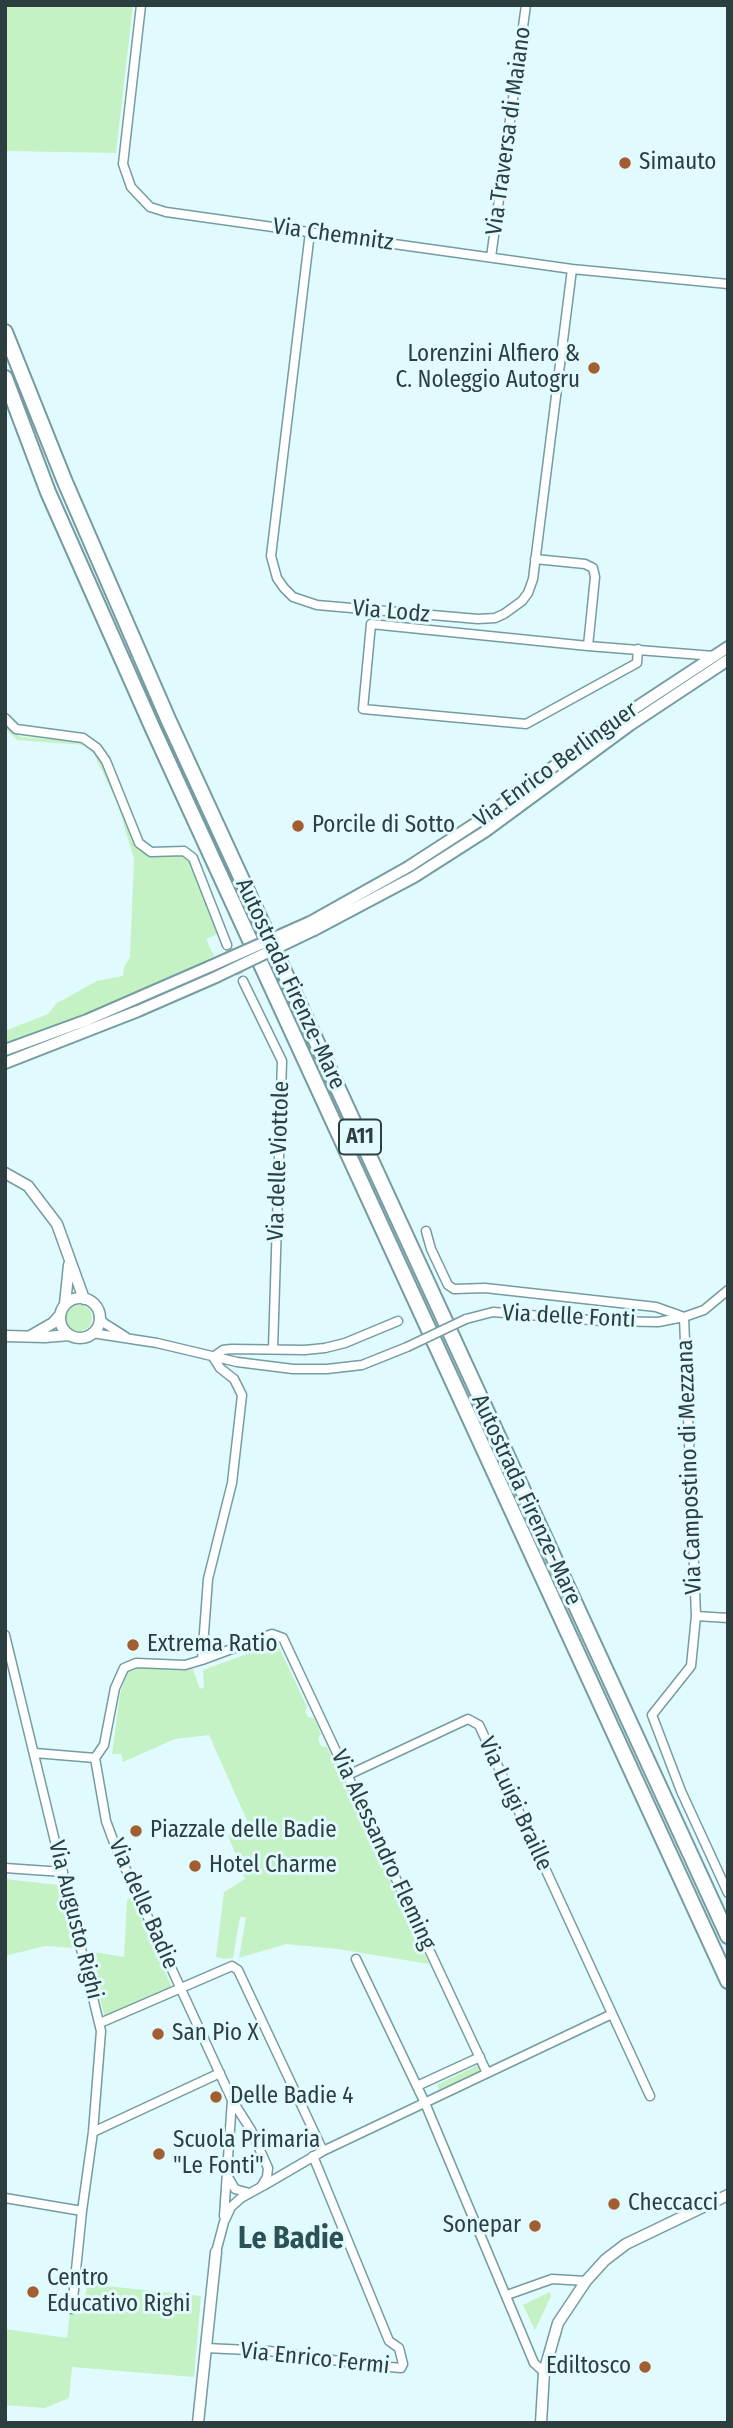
<!DOCTYPE html>
<html>
<head>
<meta charset="utf-8">
<style>
	body { margin:0 }
	#map { position:relative; width:733px; height:2428px; overflow:hidden; background:#e1fafd; font-family:"Fira Sans Condensed",sans-serif }
	canvas { display:block }
	.frame { position:absolute; inset:0; border:7px solid #2d3e40; pointer-events:none }
</style>
</head>
<body>
<div id="map">
<canvas width="733" height="2428"></canvas>
<div class="frame"></div>
</div>
<script>
const c = document.querySelector('canvas').getContext('2d');
c.lineJoin = 'round';
function paint(path, color) { c.fillStyle = color; c.fill(path, 'evenodd'); }
const shape = rows => new Path2D(rows.map(r => 'M' + r).join(''));
function trace(path, color, width, dash) { c.strokeStyle = color; c.lineWidth = width; c.lineCap = dash ? 'butt' : 'round'; c.setLineDash(dash || []); c.stroke(path); }
function write(font, color, halo, rows, align = 'center') {
  c.font = font + ' "Fira Sans Condensed",sans-serif'; c.lineWidth = 6; c.setLineDash([]); c.textBaseline = 'middle'; c.strokeStyle = halo; c.fillStyle = color; for (const [text, x, y, turn = 0] of rows) {
    c.save(); c.translate(x, y); c.rotate((+turn || 0) * Math.PI / 180); c.textAlign = isNaN(turn) ? turn : align; if (halo) c.strokeText(text, 0, 0); c.fillText(text, 0, 0); c.restore();
  }
}
const green = shape([
	[5,5,133,5,116,153,5,151],
	[5,724,21,737,85,742,99,754,142,852,151,855,178,855,193,861,220,933,206,939,214,956,208,959,210,963,98,1011,5,1045,5,1031,48,1014,57,1003,97,981,123,976,124,967,130,957,134,859,118,805,94,754,84,745,17,740,5,728],
	'66 1318a13 13 0 1 1 26 0a13 13 0 1 1-26 0Z',
	[277,1643,307,1707,305,1711,308,1717,314,1718,321,1734,318,1738,321,1746,327,1747,429,1964,338,1949,286,1944,239,1958,246,1917,240,1917,233,1958,224,1959,216,1957,224,1892,245,1879,228,1835,249,1825,209,1735,175,1739,123,1762,121,1754,112,1754,120,1695,127,1671,140,1666,172,1670,193,1669,200,1689,204,1687,203,1670],
	[5,1879,59,1885,74,1948,45,1946,5,1956],
	[132,1897,172,1988,105,2018,88,1951,124,1957,127,1900],
	[478,2065,481,2072,440,2091,437,2085],
	[87,2284,201,2296,194,2377,72,2367,69,2398,45,2408,5,2405,5,2329,67,2338,70,2312,84,2307],
	[550,2292,551,2296,535,2330,523,2305],
	[564,2357,611,2361,616,2367,604,2374,563,2370]
]);
const minorTunnel = shape([
	[227,945,243,981]
]);
const minor = shape([
	[141,5,123,164,131,187,150,207,166,212,572,269,728,284],
	[310,232,271,556,277,578,284,588,293,597,317,605,478,619,495,618,504,614,522,601,528,593,533,579,572,269],
	[491,257,526,5],
	[535,559,585,564,593,568,595,577,588,646,714,656],
	[588,646,371,624,363,709,526,724,637,663,638,649],
	[5,718,16,729,83,738,97,748,106,761,139,843,151,852,184,851,193,858,227,945],
	[243,981,282,1061,273,1349],
	[426,1231,431,1249,448,1285,454,1289,485,1288,656,1307,684,1317,696,1616,691,1666,652,1715,681,1791,728,1893],
	[99,1317,104,1323,126,1337],
	[466,1319,493,1312,602,1321,658,1322,684,1317,704,1310,728,1290],
	[92,1333,157,1343,237,1362,293,1369,327,1369,362,1365,407,1347],
	[696,1616,728,1618],
	[5,1635,101,2031,93,2132,82,2211,5,2198],
	[202,1660,272,1634,283,1638,487,2073],
	[35,1753,95,1758],
	[95,1758,104,1745,115,1688,124,1668,136,1663,185,1665,202,1660,208,1579,232,1483,242,1395,234,1379,220,1368,213,1357,223,1350,231,1349,305,1350,325,1348,345,1343,398,1321],
	[95,1758,106,1821,116,1848,232,2100,251,2130,268,2168,267,2177,261,2187,241,2198,231,2207,224,2222,216,2252],
	[348,1775,468,1719,479,1725,650,2096],
	[5,1868,63,1872],
	[356,1959,425,2103,534,2363,544,2372],
	[100,2023,232,1966,238,1970,323,2151],
	[417,2086,480,2057],
	[93,2132,220,2073],
	[228,2177,235,2189,249,2193],
	[263,2186,323,2151,612,2014],
	[224,2216,232,2100],
	[507,2295,552,2279,586,2281],
	[72,2309,82,2211],
	[206,2348,269,2351,368,2365,401,2368,403,2364,399,2348,389,2341,313,2156]
]);
const tertiary = shape([
	[5,1173,28,1186,57,1224,84,1299],
	'60 1318a20 20 0 1 1 40 0a20 20 0 1 1-40 0Z',
	[65,1304,69,1265],
	[32,1335,53,1323,60,1315],
	[5,1336,45,1337,70,1335],
	[198,2423,216,2252],
	[541,2423,544,2372,558,2323,586,2281,605,2260,626,2244,728,2195]
]);
const secondary = shape([
	[310,922,408,867,479,821,623,716,728,647],
	[314,930,414,877,486,831,630,725,728,660],
	[5,1050,87,1020,211,966],
	[5,1063,138,1011,216,977]
]);
const motorway = shape([
	[5,332,65,482,168,719,728,1936],
	[5,378,48,492,153,729,728,1981]
]);
const minorBridge = shape([
	[407,1347,466,1319]
]);
const secondaryBridge = shape([
	[211,966,310,922],
	[216,977,314,930]
]);
const markers = [
	[625,163,7,"#a25d30"],
	[594,368,7,"#a25d30"],
	[298,826,7,"#a25d30"],
	[133,1645,7,"#a25d30"],
	[136,1831,7,"#a25d30"],
	[195,1866,7,"#a25d30"],
	[158,2034,7,"#a25d30"],
	[216,2097,7,"#a25d30"],
	[159,2154,7,"#a25d30"],
	[614,2204,7,"#a25d30"],
	[535,2226,7,"#a25d30"],
	[33,2292,7,"#a25d30"],
	[645,2367,7,"#a25d30"]
];
const shields = [
	[360,1137,42]
];
const shieldNames = [
	["A11",360,1137]
];
const streetNames = [
	["Via Traversa di Maiano",509,131,-82],
	["Via Chemnitz",333,235,8],
	["Via Lodz",391,612,5],
	["Via Enrico Berlinguer",556,765,-36],
	["Autostrada Firenze-Mare",290,984,65],
	["Via delle Viottole",279,1161,-88],
	["Via delle Fonti",569,1317,3],
	["Via Campostino di Mezzana",690,1467,-92],
	["Autostrada Firenze-Mare",526,1500,65],
	["Via Luigi Braille",515,1804,65],
	["Via Alessandro Fleming",383,1850,65],
	["Via delle Badie",143,1904,66],
	["Via Augusto Righi",75,1920,76],
	["Via Enrico Fermi",315,2359,6]
];
const poiNames = [
	["Simauto",639,163],
	["Lorenzini Alfiero &",580,355,"right"],
	["C. Noleggio Autogru",580,381,"right"],
	["Porcile di Sotto",312,826],
	["Extrema Ratio",147,1645],
	["Piazzale delle Badie",150,1831],
	["Hotel Charme",209,1866],
	["San Pio X",172,2034],
	["Delle Badie 4",230,2097],
	["Scuola Primaria",173,2141],
	["\"Le Fonti\"",173,2167],
	["Checcacci",628,2204],
	["Sonepar",521,2226,"right"],
	["Centro",47,2279],
	["Educativo Righi",47,2305],
	["Ediltosco",631,2367,"right"]
];
const districtNames = [
	["Le Badie",291,2240]
];
paint(green, '#c5f2c4');
trace(minorTunnel, '#bdd4d7', 8, [8, 4]);
trace(minor, '#749ca1', 11);
trace(tertiary, '#749ca1', 13);
trace(secondary, '#749ca1', 14);
trace(motorway, '#749ca1', 18);
trace(minor, '#fff', 8);
trace(tertiary, '#fff', 10);
trace(secondary, '#fff', 10);
trace(motorway, '#fff', 14);
trace(minorBridge, '#749ca1', 11, []);
trace(secondaryBridge, '#749ca1', 14, []);
trace(minorBridge, '#fff', 8);
trace(secondaryBridge, '#fff', 10);
for (const [x, y, r, color] of markers) { const dot = new Path2D(); dot.arc(x, y, r, 0, 2 * Math.PI); c.fillStyle = color; c.fill(dot); trace(dot, '#e1fafd', 2.5); }
for (const [x, y, w] of shields) { const box = new Path2D(); box.roundRect(x - w / 2, y - 17.5, w, 35, 5); c.fillStyle = '#e1fafd'; c.fill(box); trace(box, '#2d3e40', 2); }
write('bold 21px', '#2d3e40', null, shieldNames);
write('23px', '#2d3e40', '#e1fafd', streetNames);
write('23px', '#2d3e40', '#e1fafd', poiNames, 'left');
write('bold 30px', '#2b5256', '#e1fafd', districtNames);
</script>
</body>
</html>
